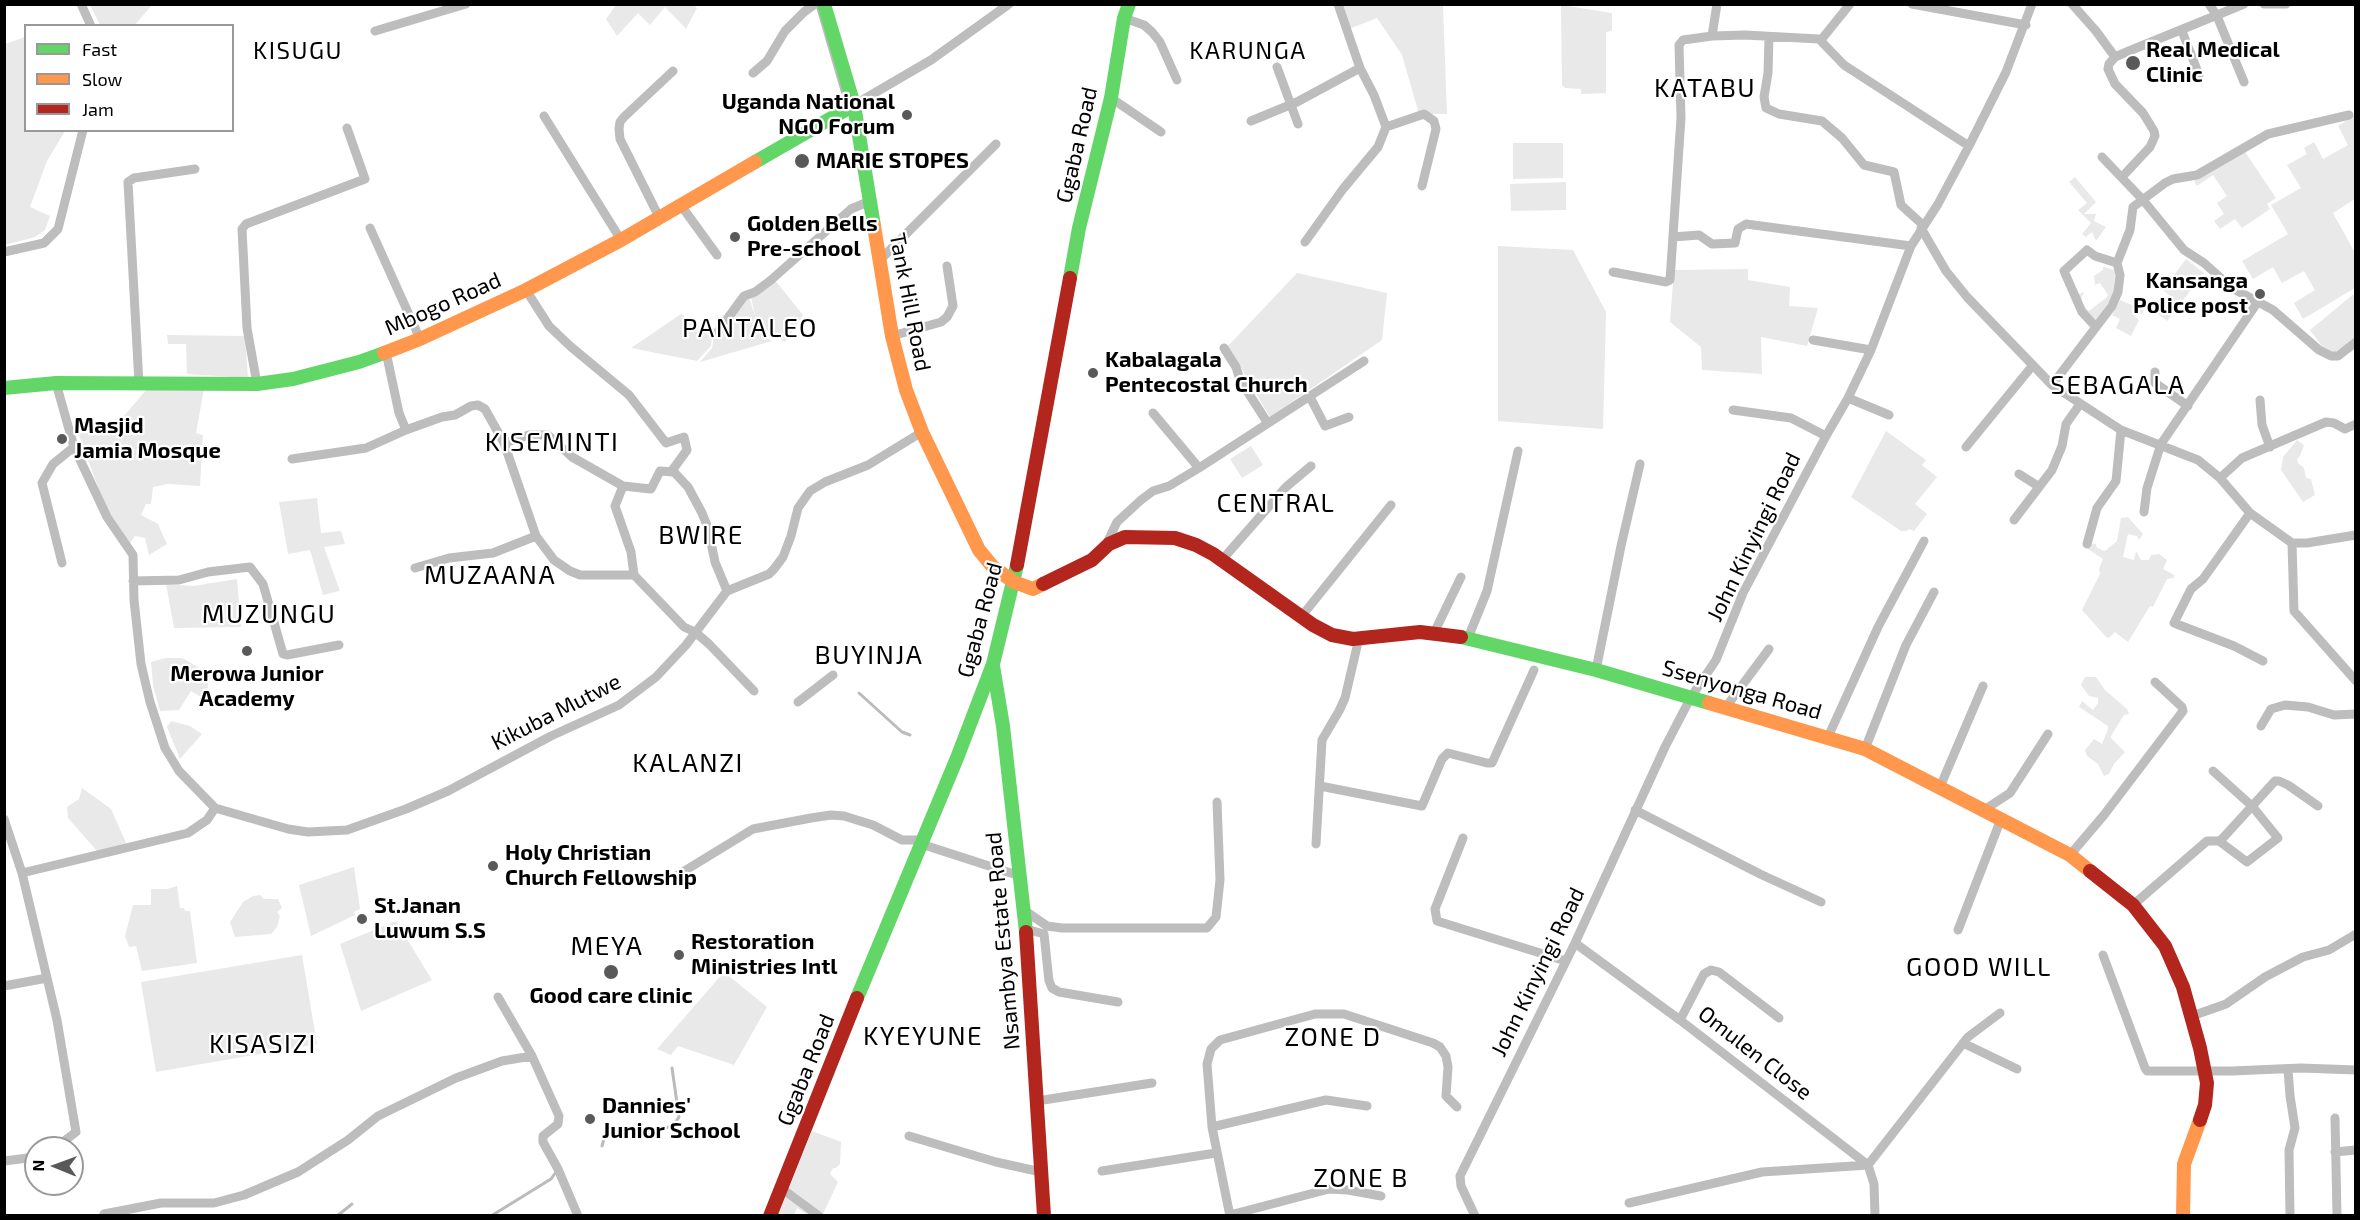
<!DOCTYPE html>
<html>
<head>
<meta charset="utf-8">
<style>
	body { margin:0 }
	#map { position:relative; width:2360px; height:1220px; overflow:hidden; background:#fff; font-family:"Exo 2",sans-serif }
	canvas { display:block }
	.frame { position:absolute; inset:0; border:6px solid #000; pointer-events:none }
	.legend { position:absolute; left:24px; top:24px; width:210px; height:108px; box-sizing:border-box; background:#fff; border:2px solid #999; margin:0; padding:8px 10px; list-style:none; font-size:18px; color:#000 }
	.legend li { display:flex; align-items:center; gap:12px; height:30px }
	.legend b { width:30px; border:2px solid #999 }
	.north { position:absolute; left:24px; top:1136px; width:60px; height:60px; box-sizing:border-box; background:#fff; border:2px solid #999; border-radius:50%; rotate:271deg; font-size:16px; font-weight:700; line-height:24px; text-align:center; color:#000 }
	.north::after { content:''; display:block; margin:auto; width:21px; height:27px; background:#595959; clip-path:polygon(50% 0,100% 100%,50% 72%,0 100%) }
</style>
</head>
<body>
<div id="map">
<canvas width="2360" height="1220"></canvas>
<div class="frame"></div>
<ul class="legend">
<li><b style="height:8px;background:#63d668"></b>Fast</li>
<li><b style="height:8px;background:#ff974d"></b>Slow</li>
<li><b style="height:8px;background:#b3261e"></b>Jam</li>
</ul>
<div class="north">N</div>
</div>
<script>
const c = document.querySelector('canvas').getContext('2d');
c.lineJoin = 'round';
function paint(path, color) { c.fillStyle = color; c.fill(path, 'evenodd'); }
const shape = rows => new Path2D(rows.map(r => 'M' + r).join(''));
function trace(path, color, width, dash) { c.strokeStyle = color; c.lineWidth = width; c.lineCap = dash ? 'butt' : 'round'; c.setLineDash(dash || []); c.stroke(path); }
function write(font, color, halo, rows, align = 'center') {
  c.font = font + ' "Exo 2",sans-serif'; c.lineWidth = 4.5; c.setLineDash([]); c.textBaseline = 'middle'; c.strokeStyle = halo; c.fillStyle = color; for (const [text, x, y, turn = 0] of rows) {
    c.save(); c.translate(x, y); c.rotate((+turn || 0) * Math.PI / 180); c.textAlign = isNaN(turn) ? turn : align; if (halo) c.strokeText(text, 0, 0); c.fillText(text, 0, 0); c.restore();
  }
}
const green = shape([
	[90,5,152,5,134,26,100,25],
	[694,5,697,8,686,29,665,7,650,25,638,13,617,36,606,19,616,5],
	[1342,5,1443,5,1447,114,1419,114,1402,55,1377,18,1349,29],
	[1561,5,1612,13,1612,31,1606,32,1606,93,1581,94,1581,89,1565,88,1562,85],
	[25,37,26,130,65,131,47,161,30,207,50,216,45,230,35,237,5,245,5,44],
	[2355,115,2355,199,2333,213,2355,253,2355,288,2303,319,2294,303,2315,290,2304,271,2282,283,2273,267,2253,279,2242,261,2288,234,2271,205,2301,188,2287,165,2307,154,2304,148,2314,142,2323,159,2348,145,2338,126],
	[1513,143,1563,143,1563,178,1513,179],
	[2243,149,2276,198,2267,204,2270,209,2242,228,2235,219,2220,229,2214,221,2224,214,2217,203,2227,196,2213,175,2197,186,2194,181],
	[2075,177,2096,202,2084,214,2096,214,2094,221,2106,227,2096,241,2092,232,2086,237,2082,234,2091,223,2078,210,2087,203,2069,182],
	[1566,182,1566,210,1511,211,1510,184],
	[1498,246,1573,250,1606,312,1603,429,1498,421],
	[2186,259,2204,273,2167,321,2148,307,2150,305,2163,314,2174,299,2163,290],
	[2103,267,2115,270,2114,295,2095,321,2092,321,2081,310,2077,295,2084,292,2080,303,2089,311,2107,297,2108,295,2100,283,2095,285,2094,276,2103,270],
	[1748,269,1748,280,1790,287,1789,306,1818,308,1807,346,1761,337,1762,374,1702,370,1701,347,1670,322,1674,270],
	[1297,273,1387,293,1382,340,1270,417,1228,346],
	[774,279,803,315,785,342,757,323,759,333,772,341,700,362,712,348,714,337,744,297,749,297,755,316,751,297],
	[2355,293,2355,340,2332,354,2325,350,2310,330],
	[2120,300,2144,310,2142,314,2138,312,2135,317,2139,320,2131,336,2116,328,2120,319,2112,315],
	[681,314,712,336,711,346,697,361,631,348],
	[167,335,245,336,248,378,187,374,186,344,168,344],
	[204,389,196,433,203,435,200,486,168,484,153,487,151,504,146,504,141,515,158,524,167,544,149,555,145,538,135,536,130,543,108,515,79,435,81,420,108,435,146,390],
	[1886,431,1926,460,1922,465,1937,477,1915,504,1927,514,1914,531,1909,529,1907,531,1901,531,1851,497],
	[2297,440,2304,445,2300,456,2297,459,2298,463,2304,468,2306,478,2311,479,2315,495,2303,502,2281,470,2283,457],
	[1251,446,1263,465,1242,478,1230,459],
	[317,498,321,533,341,531,345,544,324,547,340,591,323,595,310,550,288,554,279,502],
	[2128,517,2143,534,2139,540,2137,536,2128,534,2123,557,2134,560,2136,551,2141,560,2149,560,2151,555,2159,554,2167,560,2163,569,2174,575,2174,578,2167,579,2153,607,2150,606,2128,642,2115,632,2109,638,2106,637,2082,610,2100,574,2099,569,2103,559,2088,549,2089,544,2096,544,2097,548,2105,551,2117,541,2121,518],
	[237,579,241,627,174,628,166,584,193,586],
	[166,658,182,658,207,672,208,688,201,697,191,691,179,710,160,711,153,685,151,662],
	[2085,677,2096,677,2105,690,2127,709,2129,714,2124,715,2111,736,2111,738,2125,752,2114,764,2109,774,2104,776,2098,764,2087,756,2085,750,2094,739,2102,744,2108,729,2108,726,2079,707,2082,701,2093,710,2098,703,2098,698,2089,696,2081,685],
	[171,721,190,726,202,734,180,759,167,727],
	[82,788,111,809,127,845,97,851,68,818,67,807,79,799],
	[354,867,360,909,354,912,355,915,311,936,299,885],
	[177,886,180,908,184,908,185,911,190,911,197,963,142,971,136,946,129,947,125,936,133,905,151,905,151,889,167,889],
	[260,895,264,899,278,899,282,908,277,912,280,916,277,927,271,934,235,937,230,922,243,902,253,896],
	[396,921,432,980,361,1011,340,944],
	[302,955,317,1044,156,1072,141,982],
	[724,972,767,1007,734,1065,678,1046,671,1055,657,1049],
	[812,1131,841,1142,840,1164,836,1168,833,1168,830,1174,838,1182,823,1214,817,1210,808,1215,797,1208,794,1215,778,1216]
]);
const stream = shape([
	[817,5,845,101],
	[859,693,902,732,910,735],
	[602,1146,605,1135,630,1131,647,1132,673,1126,679,1117,672,1068],
	[337,1216,352,1204],
	[491,1216,551,1179,556,1172]
]);
const street = shape([
	[81,4,91,26],
	[1717,4,1712,36,1745,35,1819,39,1844,65,1969,146],
	[1912,4,2026,25],
	[2072,4,2096,31,2115,57],
	[2209,4,2217,16,2244,82],
	[2264,4,2286,4],
	[1124,18,1144,25,1152,32,1160,42,1177,80],
	[375,31,466,4],
	[2182,31,2199,75],
	[1769,37,1768,73,1764,97,1766,108,1779,114,1822,121,1842,138,1864,165,1894,172,1901,205,1923,225],
	[1821,40,1850,4],
	[1277,67,1298,124],
	[753,73,767,61,785,31,804,12,815,4],
	[1111,98,1161,132],
	[854,105,931,60,1009,4],
	[544,116,621,240],
	[1251,121,1297,102,1360,68],
	[1386,127,1424,114,1434,121,1436,129,1422,186],
	[2102,157,2143,200,2184,250,2204,263,2232,288,2273,310,2319,350,2331,356,2338,356,2356,342],
	[2122,177,2150,147,2155,136,2154,131,2143,113,2115,84,2108,69,2109,64,2115,57,2129,51,2244,4],
	[680,204,717,255],
	[659,217,620,139,619,129,620,122,624,117,673,71],
	[370,228,420,339],
	[1921,228,1946,271,1967,297,2052,385,2121,430,2198,460,2220,478,2250,513,2292,543,2307,543,2356,535],
	[1673,237,1699,235,1712,244,1735,243,1738,229,1746,224,1911,246],
	[1305,242,1343,189,1378,147,1386,127,1374,95,1360,68,1338,4],
	[4,252,44,243,58,229,83,130],
	[879,261,996,144],
	[2117,263,2130,230,2133,207,2165,183,2173,179,2197,175,2268,134,2349,115],
	[1613,272,1666,282,1670,280,1681,118,1679,45,1683,40,1712,36],
	[526,290,549,326,570,346,629,395,666,443,684,437,687,450,671,472],
	[717,333,744,296,755,292,771,280,851,209,870,201],
	[892,336,941,322,947,317,953,306,947,266],
	[1813,340,1871,350],
	[1224,348,1236,367,1240,380,1267,422],
	[386,352,399,413,406,430],
	[2155,372,2155,383,2188,406],
	[56,383,74,447,107,517,133,555,134,600,141,664,150,702,165,748,179,771,215,808,288,829,308,832,347,830,406,809,448,791,551,736,619,705,656,677,686,645,727,591,769,574,774,569,783,557,791,536,798,508,810,491,825,482,868,465,922,432],
	[139,384,128,182,134,178,195,169],
	[257,384,247,328,242,229,246,224,365,179,347,128],
	[2052,385,2112,306,2118,292,2120,275,2117,263,2095,256,2087,250,2064,271,2082,312,2095,326],
	[1310,397,1325,426,1349,417],
	[1848,398,1889,415],
	[2260,400,2262,425,2270,447],
	[1733,410,1791,418,1826,436],
	[1153,413,1199,468],
	[504,443,529,435,548,435,572,457,623,486,651,489,660,471,674,472,688,487,702,513,708,528,715,562,727,591],
	[1966,447,2033,365],
	[292,459,366,448,406,430,442,417,455,415,471,406,478,405,485,409,504,443,536,536,554,560,570,571,580,575,634,575,684,627,695,632,709,644,754,691],
	[2019,474,2038,486],
	[2220,478,2242,458,2326,422,2334,423,2345,429,2356,424],
	[623,486,615,506,631,552,634,575],
	[2144,512,2147,488,2161,444,2257,303],
	[2250,513,2203,579,2191,589,2174,623,2234,646,2263,661],
	[2014,520,2052,470,2062,446,2066,424,2080,404],
	[2292,543,2294,611,2356,681],
	[2087,544,2097,508,2116,481,2121,430],
	[1105,547,1117,522,1141,500,1153,491,1169,486,1199,468,1364,361],
	[1221,561,1286,487,1311,466],
	[62,563,42,483,53,464,74,447],
	[415,568,449,558,493,553,536,536],
	[133,581,179,580,208,572,250,567,263,584,283,654,287,655,339,645],
	[1301,617,1391,505],
	[1434,633,1461,577],
	[1468,638,1487,591,1518,451],
	[1596,670,1621,546,1640,464],
	[798,702,833,675],
	[1726,707,1769,649],
	[2261,726,2271,709,2285,705,2308,707,2334,715,2356,714],
	[1828,737,1878,627,1924,541],
	[1865,749,1906,645,1934,592],
	[2213,771,2252,806,2278,838,2247,862,2219,841],
	[1320,786,1422,806,1442,759,1448,753,1487,763,1492,763,1534,670],
	[1940,787,1983,686],
	[1635,810,1760,874,1821,902],
	[1984,810,2010,793,2048,734],
	[4,819,22,873,57,1020,76,1132,55,1148],
	[1463,838,1435,909,1437,921,1566,961],
	[921,844,1020,876],
	[1316,844,1322,740,1339,711,1345,698,1359,638],
	[2070,855,2104,815,2183,711,2182,707,2155,682],
	[22,873,188,833,207,820,215,808],
	[668,881,753,829,811,818,831,815,844,816,873,825,902,840,922,840],
	[2133,905,2207,841,2219,841,2222,839,2275,781,2279,781,2288,785,2318,806],
	[1024,910,1047,926,1062,928,1207,928,1216,917,1220,880,1217,802],
	[1026,929,1044,934,1049,981,1052,988,1059,992,1118,1002],
	[1958,930,2001,819],
	[1575,943,1680,1020,1868,1165,1874,1184,1875,1216],
	[2103,955,2145,1068,2147,1071,2232,1071,2301,1068,2356,1070],
	[4,986,47,978],
	[498,997,532,1056],
	[2192,1016,2226,1004,2265,977,2303,957,2329,950,2356,934],
	[1680,1020,1704,974,1711,970,1719,972,1779,1018],
	[1963,1043,2017,1069],
	[2288,1069,2290,1096,2295,1128,2289,1150,2290,1216],
	[1037,1101,1152,1083],
	[2335,1118,2337,1216],
	[1212,1127,1326,1100,1367,1106],
	[909,1136,996,1162,1041,1172],
	[2335,1152,2356,1150],
	[4,1161,36,1157],
	[1102,1171,1216,1153],
	[781,1188,819,1216],
	[1629,1203,1762,1172,1868,1165,1968,1037,2000,1013],
	[104,1214,161,1203,214,1203,244,1195,298,1172,348,1140,378,1116,456,1078,502,1061,532,1056,559,1116,558,1124,543,1136,543,1142,558,1169,578,1216],
	[1230,1215,1329,1189,1348,1190,1381,1196],
	[1230,1216,1212,1127,1207,1064,1211,1049,1220,1040,1315,1014,1344,1014,1433,1043,1440,1047,1446,1056,1448,1067,1446,1096,1457,1107],
	[1475,1216,1461,1186,1460,1176,1575,943,1665,747,1691,697,1716,660,1743,593,1826,436,1848,398,1871,350,1911,246,1938,204,1969,146,2006,72,2032,4]
]);
const fast = shape([
	[824,4,854,105,874,226],
	[755,162,854,105],
	[1070,278,1079,228,1111,98,1124,18,1129,4],
	[4,388,56,383,257,384,293,379,359,362,384,353],
	[1461,637,1596,670,1709,703],
	[993,666,1003,726,1026,932],
	[857,998,957,758,993,664,1017,565]
]);
const slow = shape([
	[874,226,892,336,906,390,922,432,979,550,993,567,1014,582,1033,589,1043,584],
	[384,353,420,339,526,290,621,240,755,162],
	[1709,703,1865,749,2070,855,2090,871],
	[2183,1216,2184,1164,2200,1120]
]);
const jam = shape([
	[1017,565,1070,278],
	[1043,584,1092,560,1109,544,1125,537,1175,538,1196,545,1213,554,1313,625,1332,635,1353,639,1420,632,1461,637],
	[2090,871,2133,905,2165,946,2183,987,2200,1048,2207,1083,2205,1105,2200,1120],
	[1026,932,1044,1216],
	[770,1216,857,998]
]);
const markers = [
	[2133,63,8,"#595959"],
	[907,115,6,"#595959"],
	[802,161,8,"#595959"],
	[735,237,6,"#595959"],
	[2260,294,6,"#595959"],
	[1093,373,6,"#595959"],
	[62,439,6,"#595959"],
	[247,651,6,"#595959"],
	[493,866,6,"#595959"],
	[362,919,6,"#595959"],
	[679,955,6,"#595959"],
	[611,972,8,"#595959"],
	[590,1119,6,"#595959"]
];
const poiNames = [
	["Real Medical",2146,50],
	["Clinic",2146,75],
	["Uganda National",895,102,"right"],
	["NGO Forum",895,127,"right"],
	["MARIE STOPES",816,161],
	["Golden Bells",747,224],
	["Pre-school",747,249],
	["Kansanga",2248,281,"right"],
	["Police post",2248,306,"right"],
	["Kabalagala",1105,360],
	["Pentecostal Church",1105,385],
	["Masjid",74,426],
	["Jamia Mosque",74,451],
	["Merowa Junior",247,674,"center"],
	["Academy",247,699,"center"],
	["Holy Christian",505,853],
	["Church Fellowship",505,878],
	["St.Janan",374,906],
	["Luwum S.S",374,931],
	["Restoration",691,942],
	["Ministries Intl",691,967],
	["Good care clinic",611,996,"center"],
	["Dannies'",602,1106],
	["Junior School",602,1131]
];
const streetNames = [
	["Ggaba Road",1077,145,-77],
	["Tank Hill Road",910,302,79],
	["Mbogo Road",443,304,-24],
	["John Kinyingi Road",1754,537,-64],
	["Ggaba Road",980,620,-75],
	["Ssenyonga Road",1742,690,16],
	["Kikuba Mutwe",556,712,-27],
	["Nsambya Estate Road",1003,941,-95],
	["John Kinyingi Road",1538,972,-64],
	["Omulen Close",1755,1053,38],
	["Ggaba Road",806,1070,-68]
];
const neighbourhoodNames = [
	["KISUGU",298,51],
	["KARUNGA",1248,51]
];
const quarterNames = [
	["KATABU",1705,88],
	["PANTALEO",750,328],
	["SEBAGALA",2118,385],
	["KISEMINTI",552,442],
	["CENTRAL",1276,503],
	["BWIRE",701,535],
	["MUZAANA",490,575],
	["MUZUNGU",269,614],
	["BUYINJA",869,655],
	["KALANZI",688,763],
	["MEYA",607,946],
	["GOOD WILL",1979,967],
	["KYEYUNE",923,1036],
	["ZONE D",1333,1037],
	["KISASIZI",263,1044],
	["ZONE B",1361,1178]
];
paint(green, '#e9e9e9');
trace(stream, '#bbb', 3);
trace(street, '#bdbdbd', 9);
trace(fast, '#63d668', 14);
trace(slow, '#ff974d', 14);
trace(jam, '#b3261e', 14);
for (const [x, y, r, color] of markers) { const dot = new Path2D(); dot.arc(x, y, r, 0, 2 * Math.PI); c.fillStyle = color; c.fill(dot); trace(dot, '#fff', 2); }
write('bold 22px', '#000', '#fff', poiNames, 'left');
write('22px', '#000', '#fff', streetNames);
c.letterSpacing = '1.5px';
write('24px', '#000', '#fff', neighbourhoodNames);
c.letterSpacing = '0px';
c.letterSpacing = '1.5px';
write('26px', '#000', '#fff', quarterNames);
c.letterSpacing = '0px';
</script>
</body>
</html>
